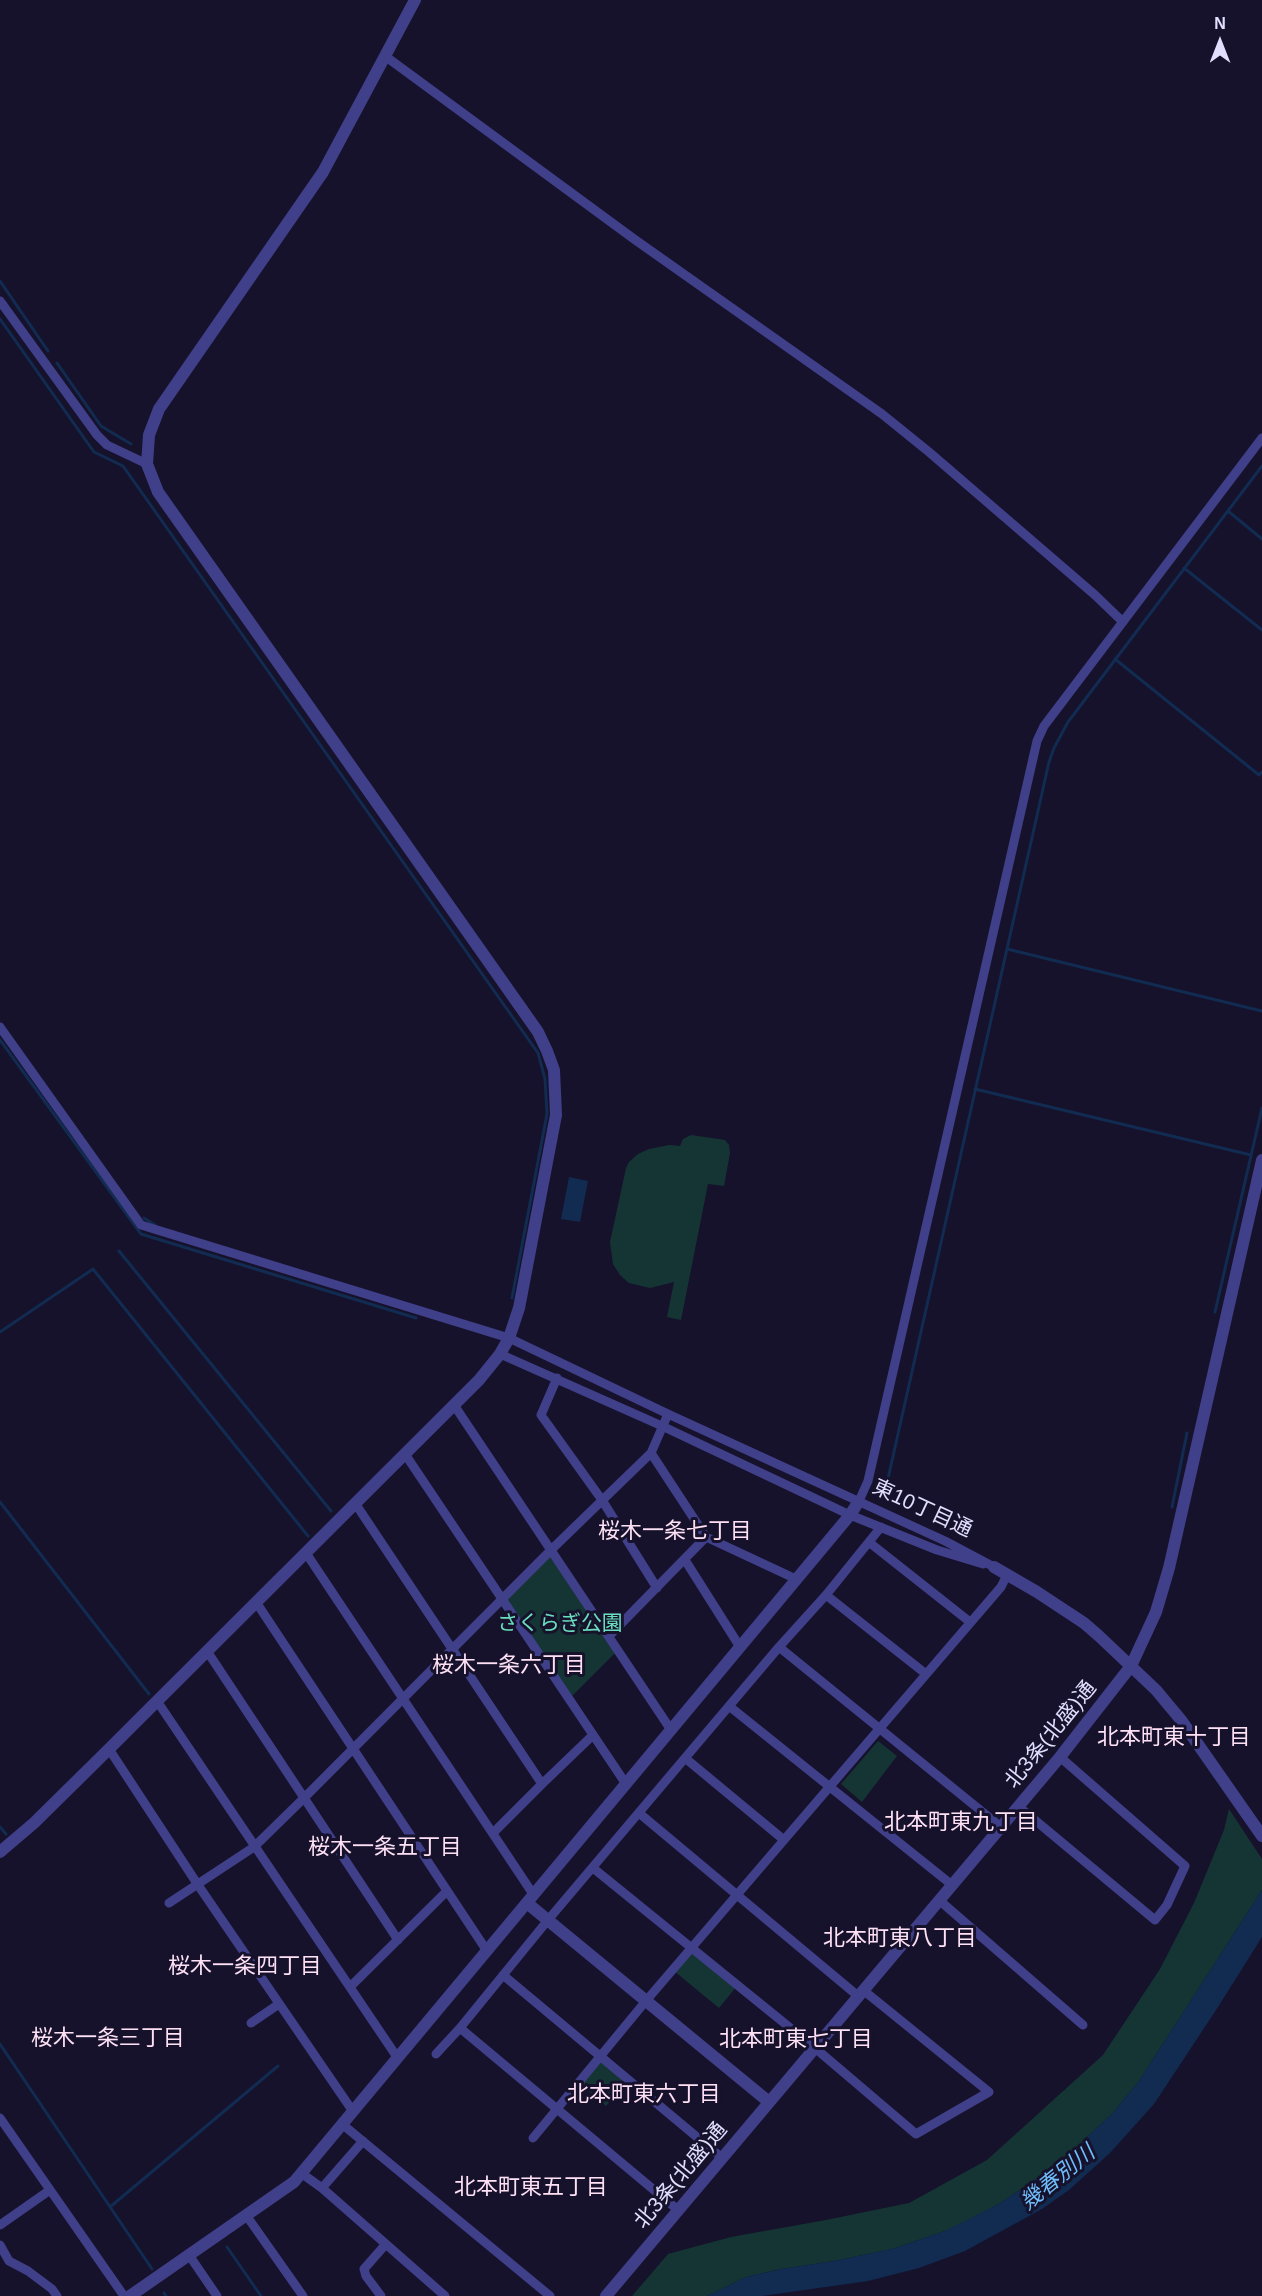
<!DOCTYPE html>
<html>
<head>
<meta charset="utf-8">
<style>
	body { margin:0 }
	#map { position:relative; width:1262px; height:2296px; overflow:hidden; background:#16122c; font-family:Arial,sans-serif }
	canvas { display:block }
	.north { position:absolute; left:1190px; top:12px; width:60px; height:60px; -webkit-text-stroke:4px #16122c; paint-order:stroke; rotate:0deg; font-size:16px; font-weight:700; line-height:24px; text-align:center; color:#e1defe }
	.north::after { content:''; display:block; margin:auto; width:21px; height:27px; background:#e1defe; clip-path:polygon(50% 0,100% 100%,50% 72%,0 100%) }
</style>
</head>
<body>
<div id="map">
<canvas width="1262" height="2296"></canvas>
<div class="north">N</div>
</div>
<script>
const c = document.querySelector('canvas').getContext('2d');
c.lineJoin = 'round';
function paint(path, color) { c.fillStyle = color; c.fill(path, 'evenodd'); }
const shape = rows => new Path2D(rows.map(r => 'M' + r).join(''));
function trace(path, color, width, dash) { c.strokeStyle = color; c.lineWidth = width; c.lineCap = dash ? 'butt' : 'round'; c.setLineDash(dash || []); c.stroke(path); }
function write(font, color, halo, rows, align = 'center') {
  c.font = font + ' Arial,"Noto Sans JP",sans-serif'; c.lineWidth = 6; c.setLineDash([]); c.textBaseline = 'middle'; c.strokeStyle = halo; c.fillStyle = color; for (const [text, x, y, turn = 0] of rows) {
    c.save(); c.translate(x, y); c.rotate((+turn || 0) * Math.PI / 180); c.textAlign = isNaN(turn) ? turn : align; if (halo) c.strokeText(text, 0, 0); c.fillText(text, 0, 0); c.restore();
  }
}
const green = shape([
	[691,1135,725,1140,729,1145,730,1153,724,1186,708,1184,681,1320,667,1317,674,1282,650,1288,629,1283,620,1275,613,1264,610,1242,626,1168,629,1162,638,1154,649,1149,669,1145,680,1146,683,1139],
	[551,1550,618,1650,569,1699,502,1599],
	[878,1741,897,1756,862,1802,841,1784],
	[1229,1809,1262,1859,1262,1890,1139,2081,1112,2114,1053,2168,997,2205,966,2221,945,2231,892,2249,834,2261,781,2269,746,2277,707,2296,632,2296,668,2254,731,2237,826,2220,909,2203,987,2160,1103,2055,1160,1969,1194,1903,1224,1830],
	[692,1949,737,1986,719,2008,674,1971],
	[601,2058,628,2081,606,2106,579,2083]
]);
const water = shape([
	[569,1177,588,1181,580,1222,561,1219],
	[1262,1890,1262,1937,1218,2007,1154,2104,1110,2153,1069,2190,1042,2209,965,2251,919,2268,868,2281,762,2296,707,2296,746,2277,781,2269,834,2261,892,2249,945,2231,997,2205,1053,2168,1112,2114,1139,2081]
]);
const stream = shape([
	[0,281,48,351],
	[0,319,94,452,123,466,538,1053,545,1079,547,1114,512,1298],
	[57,363,101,426,131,444],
	[1228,511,1262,539],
	[1184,568,1262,630],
	[1115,659,1259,775,1262,772],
	[1007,949,1262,1011],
	[0,1040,141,1234,416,1318],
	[975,1089,1251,1155],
	[144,1218,155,1225],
	[119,1251,331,1511],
	[1215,1312,1262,1108],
	[0,1332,93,1269,308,1536],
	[887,1483,1049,762,1054,748,1068,722,1262,466],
	[0,1502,149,1694],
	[1172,1507,1187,1433],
	[0,1827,6,1834],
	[0,2044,152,2269],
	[110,2207,278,2066],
	[227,2247,261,2296],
	[164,2293,166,2296]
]);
const minor = shape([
	[385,56,634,239,882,414,929,452,1095,595,1123,622],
	[0,301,97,435,107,445,147,464],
	[0,1027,141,1225,509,1338,668,1414,945,1541,994,1567],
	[500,1354,662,1426,850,1515,937,1550,983,1564],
	[557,1378,541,1415,602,1500,657,1588],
	[454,1405,671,1730],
	[651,1453,706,1537,796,1579],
	[405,1454,626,1784],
	[859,1501,868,1481,1037,741,1044,726,1262,438],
	[355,1503,542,1784,493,1833],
	[870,1543,970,1622],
	[306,1553,533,1894],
	[685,1560,740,1647],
	[826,1595,926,1674],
	[256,1602,487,1951],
	[609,1636,706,1537],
	[779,1647,1001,1827],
	[207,1651,398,1940],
	[157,1701,397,2057],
	[729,1706,952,1885],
	[109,1749,198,1885,352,2110],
	[685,1758,784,1840],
	[542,1784,593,1735],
	[1018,1806,1155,1920,1167,1905,1185,1866,1060,1757],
	[639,1813,858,1996],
	[593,1868,815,2048,916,2134,989,2092,863,1990],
	[939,1900,1083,2025],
	[169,1903,254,1847,304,1798,551,1550,651,1453,668,1414],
	[503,1975,722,2158],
	[350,1987,447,1891],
	[251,2023,279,2004],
	[436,2054,460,2028],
	[0,2118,124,2296],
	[342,2124,550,2296],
	[533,2138,645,2002,1001,1587,1007,1575],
	[301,2173,322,2188,445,2296],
	[322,2188,363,2141],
	[678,2210,460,2028,548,1920,779,1647,826,1595,881,1527],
	[246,2215,303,2296],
	[0,2225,50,2190],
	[0,2245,9,2261,28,2271,52,2289,57,2296],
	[189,2255,217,2296],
	[381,2296,366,2276,364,2269,385,2245]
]);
const tertiary = shape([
	[994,1567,1037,1592,1084,1623,1099,1636,1156,1690,1181,1720,1262,1836],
	[0,1852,34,1823,109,1749,479,1380,500,1354,509,1338,519,1308,556,1115,554,1070,547,1051,538,1032,158,492,147,464,149,435,159,409,323,172,415,0],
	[527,1903,769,2102],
	[130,2296,294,2182,740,1647,850,1515,859,1501],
	[606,2296,1060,1757,1131,1666,1156,1612,1169,1568,1262,1160]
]);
const streetNames = [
	["東10丁目通",922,1509,25],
	["北3条(北盛)通",1051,1735,-51],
	["北3条(北盛)通",681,2176,-50]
];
const parkNames = [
	["さくらぎ公園",560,1624]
];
const neighbourhoodNames = [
	["桜木一条七丁目",675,1532],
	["桜木一条六丁目",509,1666],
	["北本町東十丁目",1174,1738],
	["北本町東九丁目",961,1823],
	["桜木一条五丁目",385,1848],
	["北本町東八丁目",900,1939],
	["桜木一条四丁目",245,1967],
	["桜木一条三丁目",108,2039],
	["北本町東七丁目",796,2040],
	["北本町東六丁目",644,2095],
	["北本町東五丁目",531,2188]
];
const waterNames = [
	["幾春別川",1058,2178,-39]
];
paint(green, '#153534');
paint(water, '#112b51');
trace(stream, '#112b51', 3);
trace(minor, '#403f89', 9);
trace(tertiary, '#403f89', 12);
write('21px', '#e1defe', '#16122c', streetNames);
write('21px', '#6adebe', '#16122c', parkNames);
write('22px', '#fee0f4', '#16122c', neighbourhoodNames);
write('italic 22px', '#6fbdfb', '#16122c', waterNames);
</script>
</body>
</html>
